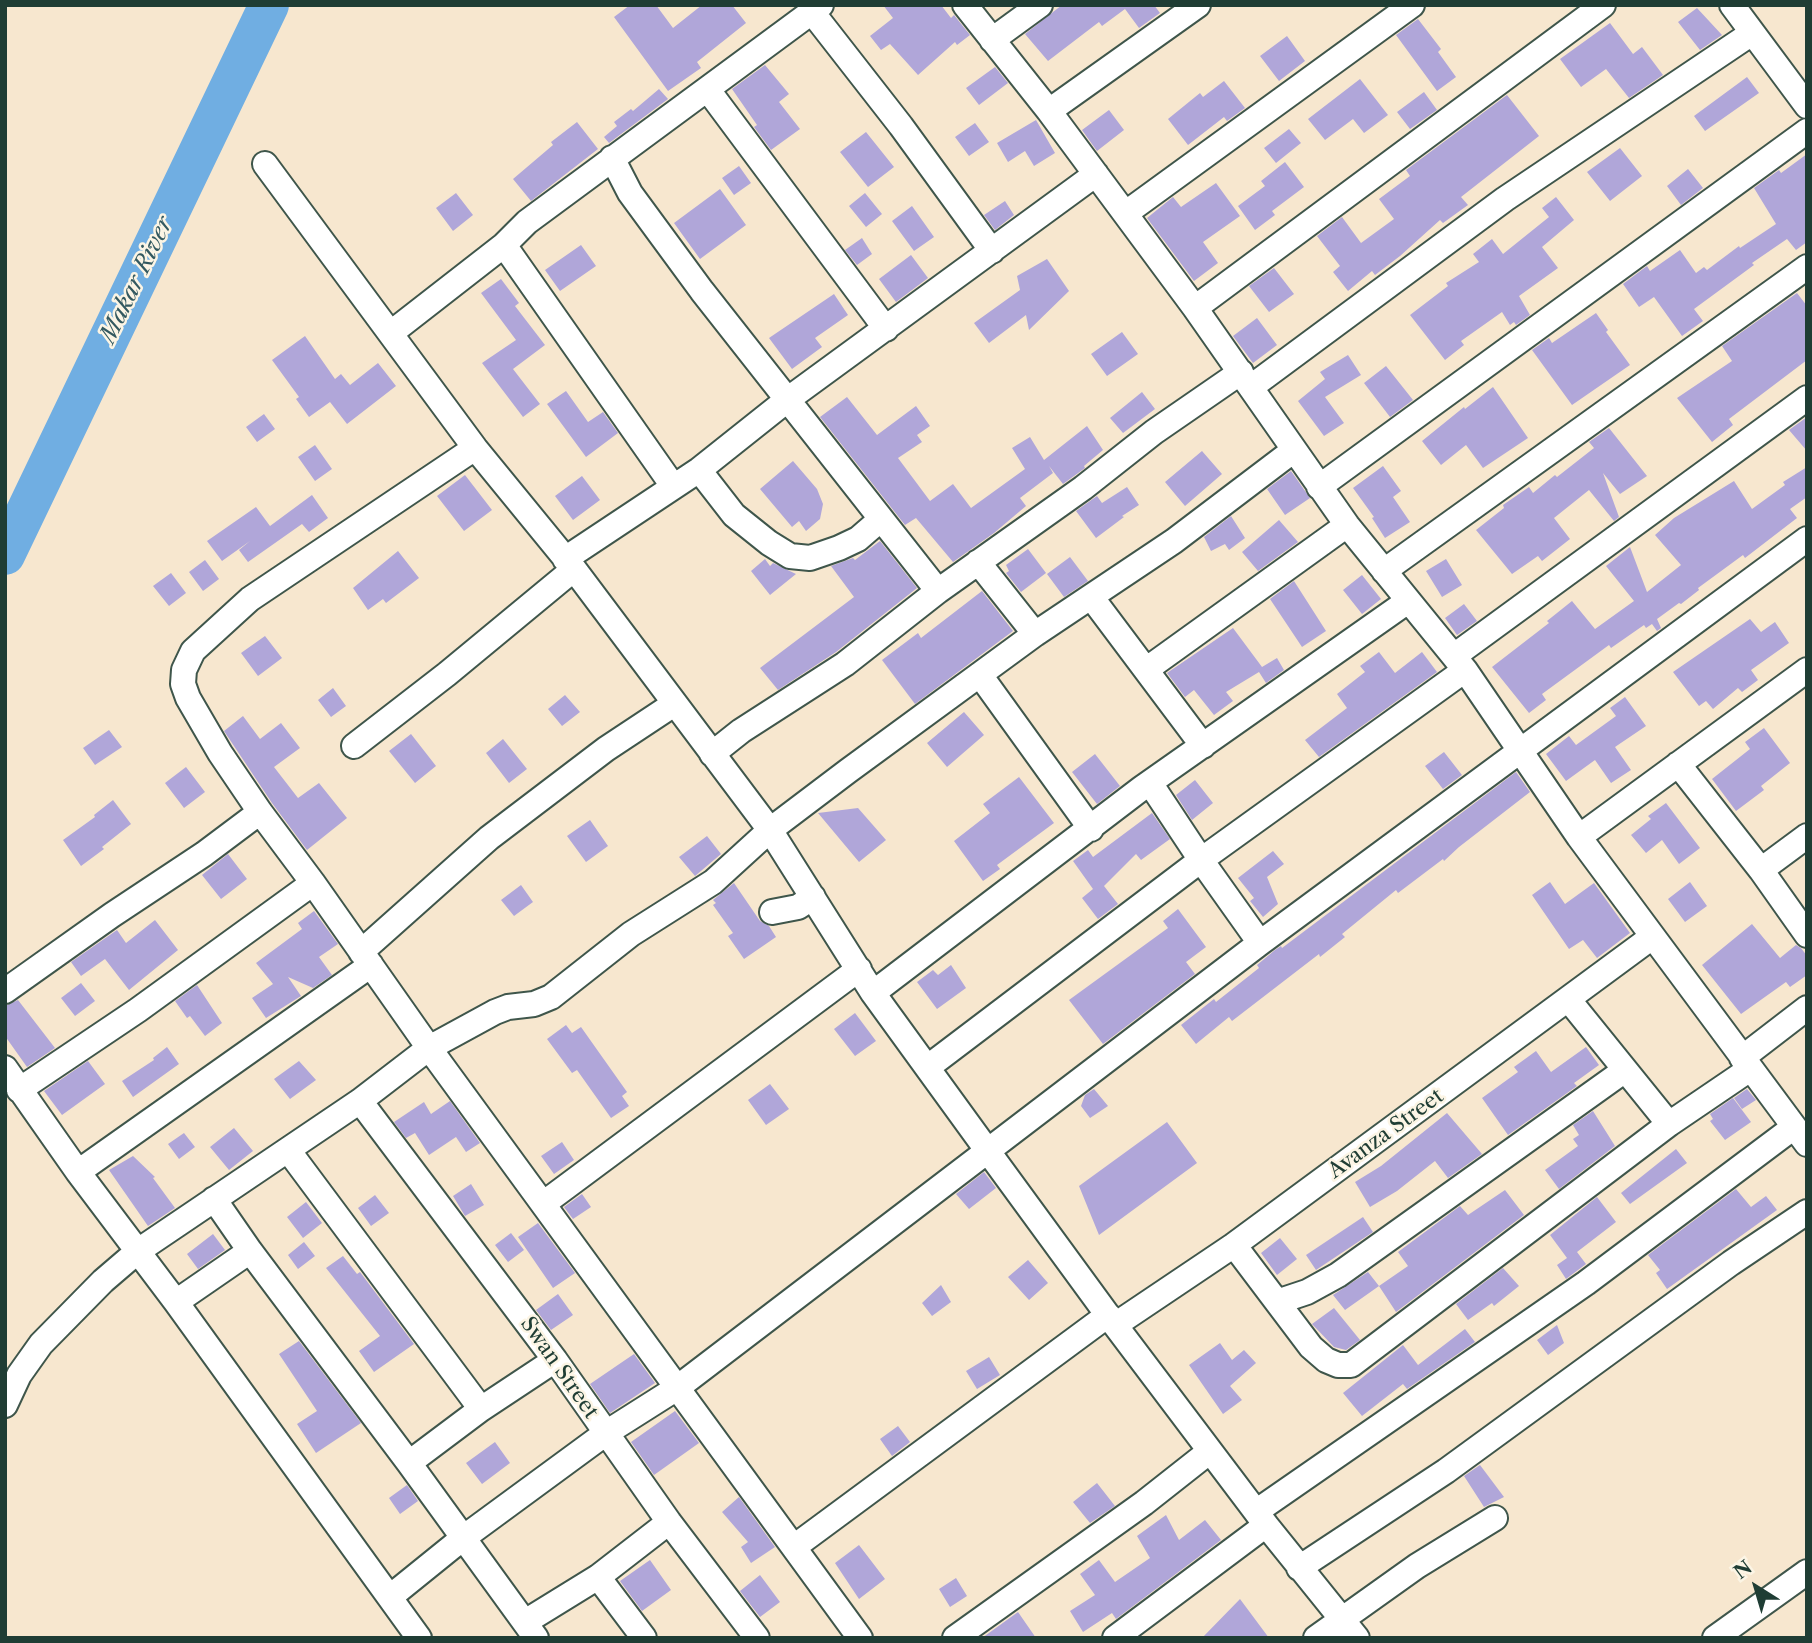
<!DOCTYPE html>
<html>
<head>
<meta charset="utf-8">
<style>
	body { margin:0 }
	#map { position:relative; width:1812px; height:1643px; overflow:hidden; background:#f7e7cf; font-family:"Libre Caslon Text",serif }
	canvas { display:block }
	.frame { position:absolute; inset:0; border:7px solid #1f3d34; pointer-events:none }
	.north { position:absolute; left:1721px; top:1552px; width:70px; height:70px; -webkit-text-stroke:5px #fcf5e5; paint-order:stroke; rotate:323deg; font-size:19px; font-weight:700; line-height:28px; text-align:center; color:#1f3d34 }
	.north::after { content:''; display:block; margin:auto; width:24px; height:32px; background:#1f3d34; clip-path:polygon(50% 0,100% 100%,50% 72%,0 100%) }
</style>
</head>
<body>
<div id="map">
<canvas width="1812" height="1643"></canvas>
<div class="frame"></div>
<div class="north">N</div>
</div>
<script>
const c = document.querySelector('canvas').getContext('2d');
c.lineJoin = 'round';
const shape = rows => new Path2D(rows.map(r => 'M' + r).join(''));
function trace(path, color, width, dash) { c.strokeStyle = color; c.lineWidth = width; c.lineCap = dash ? 'butt' : 'round'; c.setLineDash(dash || []); c.stroke(path); }
function paint(path, color) { c.fillStyle = color; c.fill(path, 'evenodd'); }
function write(font, color, halo, rows, align = 'center') {
  c.font = font + ' "Libre Caslon Text",serif'; c.lineWidth = 5; c.setLineDash([]); c.textBaseline = 'middle'; c.strokeStyle = halo; c.fillStyle = color; for (const [text, x, y, turn = 0] of rows) {
    c.save(); c.translate(x, y); c.rotate((+turn || 0) * Math.PI / 180); c.textAlign = isNaN(turn) ? turn : align; if (halo) c.strokeText(text, 0, 0); c.fillText(text, 0, 0); c.restore();
  }
}
const river = shape([
	[5,555,269,5]
]);
const building = shape([
	[630,5,656,5,673,28,702,5,732,5,746,23,697,62,701,68,668,91,614,17],
	[883,5,941,5,951,18,954,15,970,35,957,45,955,42,918,75,890,44,881,50,870,36,893,18],
	[1062,5,1154,5,1160,13,1139,28,1125,9,1102,26,1099,22,1048,61,1025,34],
	[1697,8,1722,35,1700,50,1678,22],
	[1418,19,1441,49,1438,52,1456,77,1437,91,1396,35],
	[1610,23,1633,54,1642,47,1663,75,1629,98,1606,69,1581,87,1560,59],
	[1287,36,1305,61,1279,81,1260,56],
	[765,65,789,94,779,102,800,129,771,150,754,127,757,125,732,89],
	[995,67,1008,83,979,105,966,88],
	[1747,77,1759,93,1705,131,1694,116],
	[1360,79,1388,115,1364,133,1353,119,1325,140,1308,119],
	[1224,81,1245,108,1227,121,1224,117,1188,145,1168,119,1200,93,1203,97],
	[659,89,668,99,609,143,604,137,617,126,614,122,631,109,633,111],
	[1424,92,1437,110,1410,129,1397,112],
	[1507,95,1539,136,1461,197,1468,205,1443,223,1440,220,1400,256,1375,275,1372,271,1348,291,1333,272,1340,266,1317,236,1342,217,1361,243,1394,219,1379,199,1410,176,1406,170],
	[1109,110,1124,130,1097,151,1082,130],
	[1036,120,1055,153,1034,166,1025,151,1008,162,997,143],
	[577,122,598,149,531,201,513,179,553,145,551,142],
	[975,123,989,142,969,156,955,137],
	[1289,129,1301,143,1276,163,1264,148],
	[866,132,894,167,868,187,840,152],
	[1620,148,1642,176,1610,201,1587,172],
	[1807,154,1807,242,1796,250,1787,239,1752,263,1754,265,1694,309,1703,321,1682,336,1654,297,1639,307,1623,284,1647,266,1650,271,1680,250,1696,273,1704,267,1707,270,1739,246,1740,248,1776,224,1754,188,1779,170,1781,173],
	[1285,162,1304,187,1272,211,1275,215,1255,230,1238,206,1265,186,1261,181],
	[739,166,751,183,734,195,722,178],
	[1688,169,1703,188,1681,205,1667,186],
	[1216,183,1240,216,1203,242,1218,263,1194,281,1147,218,1173,197,1181,207],
	[720,189,746,225,700,259,674,223],
	[456,193,473,215,453,231,436,208],
	[865,193,882,214,866,227,849,206],
	[1556,197,1574,220,1542,247,1558,268,1519,296,1530,315,1516,325,1514,322,1510,325,1502,312,1461,341,1464,345,1445,360,1410,315,1448,286,1446,283,1479,262,1473,254,1492,239,1503,254,1549,217,1542,208],
	[1005,201,1014,215,995,230,984,215],
	[912,206,934,237,914,251,892,221],
	[862,238,872,254,857,265,845,250],
	[581,245,596,266,560,291,545,270],
	[911,255,928,278,896,302,879,279],
	[1047,259,1069,291,1029,330,1026,315,989,343,974,323,1020,290,1017,276],
	[1274,268,1294,294,1269,312,1249,286],
	[501,279,519,303,515,306,545,345,513,369,540,404,523,417,482,363,516,340,481,293],
	[1797,293,1807,306,1807,360,1729,419,1733,425,1712,442,1677,398,1732,361,1722,346],
	[834,294,848,315,815,338,822,347,792,369,769,338],
	[1596,313,1608,330,1606,332,1630,365,1572,405,1532,350,1549,338,1552,343],
	[1257,318,1277,345,1253,363,1233,336],
	[1122,332,1138,354,1107,376,1091,354],
	[305,336,335,379,341,374,350,385,378,363,396,386,347,424,330,402,309,417,296,399,299,397,272,360],
	[1348,355,1361,375,1325,397,1344,423,1324,436,1298,401,1325,379,1320,372],
	[1386,366,1413,400,1390,417,1364,383],
	[1493,387,1528,438,1483,468,1466,445,1441,465,1422,441,1464,407,1465,409],
	[566,391,588,422,603,412,618,433,586,457,547,404],
	[1142,392,1155,409,1123,433,1110,418],
	[847,397,877,435,916,406,930,426,917,435,922,442,898,458,930,501,953,484,971,508,1025,469,1012,448,1030,437,1044,460,1087,426,1103,450,1084,466,1085,468,1063,484,1049,466,1053,473,1020,498,1026,506,994,533,953,562,916,518,905,525,820,417],
	[264,414,275,429,257,442,246,427],
	[1807,417,1807,451,1789,430],
	[1609,428,1647,476,1620,494,1603,473,1619,517,1614,521,1589,490,1554,518,1570,539,1542,561,1538,556,1512,574,1476,530,1504,508,1503,505,1529,487,1533,493,1555,475,1557,477,1594,448,1589,442],
	[315,445,332,469,315,481,298,457],
	[1202,451,1222,474,1185,506,1165,482],
	[793,461,817,489,823,504,820,519,806,531,799,521,792,527,760,489],
	[1383,466,1401,491,1393,497,1410,522,1385,538,1372,518,1374,517,1353,488],
	[1807,467,1807,497,1790,509,1797,518,1745,558,1743,555,1698,588,1699,590,1681,604,1679,603,1657,619,1661,628,1657,631,1652,624,1646,628,1644,625,1611,648,1609,645,1542,694,1546,700,1529,713,1492,667,1549,623,1547,621,1572,601,1595,629,1634,601,1606,566,1630,547,1647,592,1681,565,1655,535,1674,518,1734,481,1752,509,1785,485,1783,482],
	[1291,471,1310,498,1285,515,1267,489],
	[465,475,492,510,464,531,437,496],
	[582,476,600,500,573,520,555,496],
	[1127,487,1139,505,1122,516,1124,517,1096,538,1076,511,1097,496,1102,503],
	[312,495,328,518,309,532,302,524,248,562,239,550,250,541,222,561,207,541,256,507,270,526],
	[1231,516,1245,538,1229,550,1225,544,1211,551,1204,537],
	[1279,520,1298,542,1258,571,1242,552],
	[880,541,917,588,836,652,778,690,760,668,854,597,831,566,853,558,855,560],
	[1028,549,1046,573,1021,592,1006,573,1009,571,1006,565],
	[398,551,419,578,386,603,383,599,368,610,353,588],
	[1070,557,1088,581,1064,597,1047,574],
	[765,559,770,566,773,563,796,574,770,595,751,571],
	[1446,559,1462,585,1442,597,1426,571],
	[205,560,219,579,203,591,189,572],
	[171,573,186,593,169,606,153,586],
	[1362,575,1381,599,1362,614,1343,590],
	[1294,581,1326,631,1302,647,1270,599],
	[982,591,1013,631,915,704,882,660,918,633,921,638],
	[1464,604,1477,621,1457,635,1445,618],
	[1750,619,1761,632,1775,622,1789,643,1751,670,1758,680,1742,692,1738,688,1713,709,1706,701,1699,706,1673,672],
	[1233,628,1262,667,1277,658,1284,670,1266,683,1259,672,1226,692,1233,701,1214,715,1194,690,1185,697,1167,673],
	[265,636,282,658,258,676,241,653],
	[1379,652,1395,673,1422,652,1437,672,1319,757,1305,740,1347,708,1337,694,1365,672,1360,666],
	[333,688,346,706,331,717,318,700],
	[565,695,580,712,562,726,548,709],
	[1625,697,1646,726,1615,747,1631,770,1611,783,1595,760,1566,781,1546,754,1569,736,1576,745,1616,716,1610,708],
	[964,712,984,735,947,767,927,743],
	[243,716,260,739,281,723,300,748,274,767,298,798,319,783,347,818,307,850,272,803,224,731],
	[1764,728,1790,763,1761,786,1764,790,1736,811,1712,779,1750,749,1745,742],
	[109,730,122,747,95,765,83,748],
	[411,734,436,766,415,783,389,751],
	[503,739,527,769,509,783,486,753],
	[1444,752,1462,775,1443,789,1425,766],
	[1095,754,1120,786,1097,804,1072,772],
	[186,767,205,792,184,808,165,783],
	[1516,772,1530,792,1459,847,1444,861,1443,859,1398,893,1396,890,1342,934,1345,937,1320,957,1319,954,1232,1021,1229,1017,1196,1044,1181,1025,1214,999,1216,1002,1259,968,1257,965,1275,950,1281,946,1282,948],
	[1019,777,1054,823,997,865,1000,869,983,881,954,841,990,813,983,804],
	[1195,780,1213,803,1192,820,1176,795],
	[113,800,131,824,102,847,104,849,81,866,63,840,95,817,94,815],
	[1666,803,1700,848,1679,864,1662,840,1646,853,1631,835,1651,819,1648,816],
	[858,808,886,840,859,862,818,813],
	[1152,813,1170,839,1141,860,1136,854,1104,886,1118,904,1098,919,1082,898,1093,889,1073,861,1088,850,1093,857],
	[590,820,608,846,586,862,567,836],
	[707,836,721,854,695,876,679,857],
	[1273,851,1284,864,1267,877,1278,904,1263,917,1250,901,1254,898,1238,878],
	[228,854,247,879,221,899,202,875],
	[1550,882,1565,904,1594,883,1630,933,1597,958,1583,940,1569,949,1532,895],
	[1690,882,1707,906,1685,922,1668,899],
	[734,883,760,921,769,926,776,937,744,959,728,936,733,933,713,905,716,903,713,900],
	[521,885,533,902,514,916,501,900],
	[1178,909,1206,947,1186,962,1195,974,1103,1044,1069,1000,1168,928,1163,921],
	[314,911,338,944,319,957,332,975,313,988,288,977,301,996,266,1018,252,998,273,984,256,963,302,929,298,923],
	[155,920,178,950,129,990,105,959,81,976,71,962,117,930,126,943],
	[1752,924,1780,958,1796,945,1801,948,1807,956,1807,975,1790,987,1786,982,1741,1014,1702,965],
	[951,965,966,988,937,1009,917,982,933,970,938,975],
	[81,983,95,1001,75,1016,61,998],
	[197,985,222,1023,205,1036,190,1016,187,1018,175,1001],
	[18,1000,55,1048,27,1067,5,1036,5,1006],
	[855,1013,876,1041,855,1056,834,1029],
	[566,1025,572,1033,581,1027,627,1092,622,1096,629,1106,611,1118,577,1070,572,1073,547,1039],
	[167,1047,179,1064,133,1097,122,1081,154,1060,153,1058],
	[1586,1047,1599,1065,1574,1083,1577,1086,1508,1135,1482,1098,1518,1072,1514,1067,1536,1051,1551,1072],
	[88,1061,105,1084,62,1115,44,1091],
	[299,1061,316,1080,290,1099,274,1079],
	[770,1084,789,1109,766,1125,748,1100],
	[1094,1089,1108,1106,1090,1118,1081,1106,1085,1095],
	[1747,1089,1756,1100,1742,1109,1734,1098],
	[1733,1098,1751,1122,1725,1140,1710,1121,1713,1119,1710,1114],
	[450,1101,480,1143,466,1152,456,1137,429,1155,415,1133,406,1138,394,1122,424,1102,431,1114],
	[1593,1111,1615,1146,1559,1189,1545,1170,1578,1146,1573,1139,1579,1135,1573,1125],
	[1447,1113,1482,1154,1448,1178,1435,1161,1397,1191,1370,1207,1355,1182,1381,1166],
	[1167,1122,1197,1163,1099,1235,1079,1186],
	[234,1128,253,1151,229,1170,210,1147],
	[184,1133,195,1147,179,1159,168,1144],
	[562,1142,574,1160,554,1174,541,1156],
	[1676,1149,1687,1163,1630,1204,1621,1193],
	[133,1156,155,1177,153,1178,175,1208,148,1226,109,1170],
	[984,1172,996,1188,969,1209,956,1194],
	[471,1184,484,1205,465,1216,453,1196],
	[1736,1189,1751,1207,1766,1196,1777,1210,1667,1289,1656,1273,1660,1270,1648,1255],
	[1505,1190,1524,1215,1396,1312,1379,1286,1408,1266,1398,1252,1460,1206,1468,1215],
	[582,1194,591,1207,573,1219,564,1207],
	[375,1195,389,1213,371,1226,358,1208],
	[1597,1197,1616,1222,1577,1252,1586,1264,1566,1279,1557,1265,1567,1258,1550,1235],
	[306,1202,322,1223,303,1238,287,1217],
	[1363,1217,1373,1232,1316,1270,1306,1255],
	[538,1223,575,1273,553,1288,518,1237],
	[511,1233,524,1250,508,1262,495,1245],
	[213,1234,225,1250,198,1269,187,1254],
	[1280,1238,1297,1259,1277,1275,1261,1253],
	[304,1242,315,1256,298,1269,288,1255],
	[343,1256,357,1274,360,1272,414,1344,374,1372,359,1351,380,1336,326,1268],
	[1028,1260,1048,1283,1029,1300,1008,1277],
	[1503,1268,1519,1286,1494,1306,1492,1303,1468,1320,1456,1304],
	[1368,1272,1379,1286,1345,1310,1333,1295],
	[941,1285,951,1302,932,1316,922,1303],
	[558,1294,573,1315,551,1330,536,1310],
	[1334,1308,1360,1340,1346,1350,1334,1347,1312,1324],
	[1557,1325,1564,1343,1548,1355,1537,1340],
	[1465,1329,1475,1342,1407,1389,1403,1384,1362,1416,1343,1393,1403,1345,1418,1365],
	[299,1341,361,1423,316,1453,297,1424,317,1411,279,1354],
	[1220,1343,1232,1360,1244,1350,1256,1363,1230,1386,1242,1400,1223,1414,1189,1365],
	[634,1354,655,1383,610,1413,590,1384],
	[989,1357,1000,1375,977,1389,966,1371],
	[675,1411,699,1443,654,1475,631,1442],
	[898,1426,910,1442,892,1456,880,1439],
	[495,1442,510,1463,482,1484,466,1463],
	[1480,1465,1504,1497,1484,1507,1464,1476],
	[1097,1483,1115,1506,1090,1523,1073,1502],
	[407,1485,418,1501,400,1514,389,1498],
	[739,1497,775,1547,751,1563,741,1547,748,1542,722,1512],
	[1166,1515,1179,1540,1205,1520,1221,1540,1116,1619,1112,1613,1083,1632,1070,1611,1095,1595,1080,1574,1099,1560,1115,1582,1150,1558,1137,1536],
	[859,1545,885,1579,859,1599,835,1563],
	[650,1560,671,1590,642,1611,620,1581],
	[760,1575,780,1602,760,1617,740,1591],
	[956,1578,967,1596,950,1607,939,1589],
	[1240,1599,1269,1638,1202,1638],
	[1018,1612,1036,1638,982,1638]
]);
const minor = shape([
	[965,5,1049,111,1195,308,1347,525,1465,670,1579,837,1807,1144],
	[1732,5,1807,106],
	[812,12,901,126,992,251],
	[992,40,1040,5],
	[708,90,886,329],
	[1049,111,1198,5],
	[612,158,630,193,702,291,938,591],
	[265,164,475,448,574,569,770,830,873,993,987,1150,1115,1325,1266,1525,1357,1638],
	[1126,213,1412,5],
	[504,245,673,486],
	[1195,308,1603,5],
	[391,333,504,245,527,222,821,5],
	[1251,387,1505,199,1752,33],
	[475,448,250,599,193,651,184,670,183,684,188,698,220,753,260,812,313,883,429,1048,860,1638],
	[699,470,734,515,769,543,790,556,810,558,839,548,858,539,880,520],
	[1319,487,1807,131],
	[565,559,699,470,787,400,1096,174],
	[978,562,1035,634],
	[1384,571,1807,267],
	[1092,598,1203,746],
	[1454,656,1807,398],
	[1147,669,1347,525],
	[980,675,1091,829],
	[354,746,447,674,574,569],
	[712,754,741,731,845,664,938,591,1083,488,1154,432,1241,372],
	[1678,764,1761,870,1807,935],
	[1150,783,1201,860,1260,943],
	[1579,837,1807,670],
	[1761,870,1807,836],
	[772,912,798,907,813,897],
	[361,952,489,838,606,749,674,704],
	[5,991,112,915,204,854,260,812],
	[873,993,1142,788,1408,601],
	[1568,999,1669,1124],
	[1742,1058,1807,1008],
	[928,1067,1201,860,1465,670],
	[5,1068,78,1172,176,1302,419,1638],
	[19,1090,138,1010,313,883],
	[360,1101,555,1360,669,1522,757,1638],
	[288,1150,481,1409],
	[78,1172,371,965],
	[214,1199,250,1251,409,1463,536,1638],
	[543,1204,859,969],
	[1234,1245,1311,1347,1326,1360,1338,1365,1351,1365,1669,1124,1750,1069],
	[176,1302,250,1251],
	[1277,1302,1307,1292,1338,1275,1625,1070],
	[1115,1325,1234,1245,1652,937],
	[5,1405,19,1375,41,1344,103,1281,138,1251,360,1101,429,1048,495,1012,508,1007,534,1004,551,997,631,934,713,882,770,830,848,771,1035,634,1174,541,1294,450],
	[409,1463,481,1409,555,1360],
	[1257,1511,1586,1283,1794,1127],
	[794,1547,1108,1315],
	[1299,1568,1446,1471,1731,1263,1807,1212],
	[598,1577,644,1638],
	[390,1597,463,1538,606,1433,677,1388,1260,943,1807,539],
	[525,1622,598,1577,669,1522],
	[955,1638,1144,1503,1210,1451],
	[1115,1638,1266,1525],
	[1316,1638,1417,1566,1495,1518],
	[1715,1638,1807,1572]
]);
const streetNames = [
	["Avanza Street",1386,1134,-36],
	["Swan Street",559,1368,55]
];
const waterNames = [
	["Makar River",137,280,-64]
];
trace(river, '#70aee2', 40);
paint(building, '#b0a6d9');
trace(minor, '#3f564b', 28);
trace(minor, '#fff', 24);
write('21px', '#1f3d34', '#fcf5e5', streetNames);
write('italic 23px', '#335960', '#fcf5e5', waterNames);
</script>
</body>
</html>
